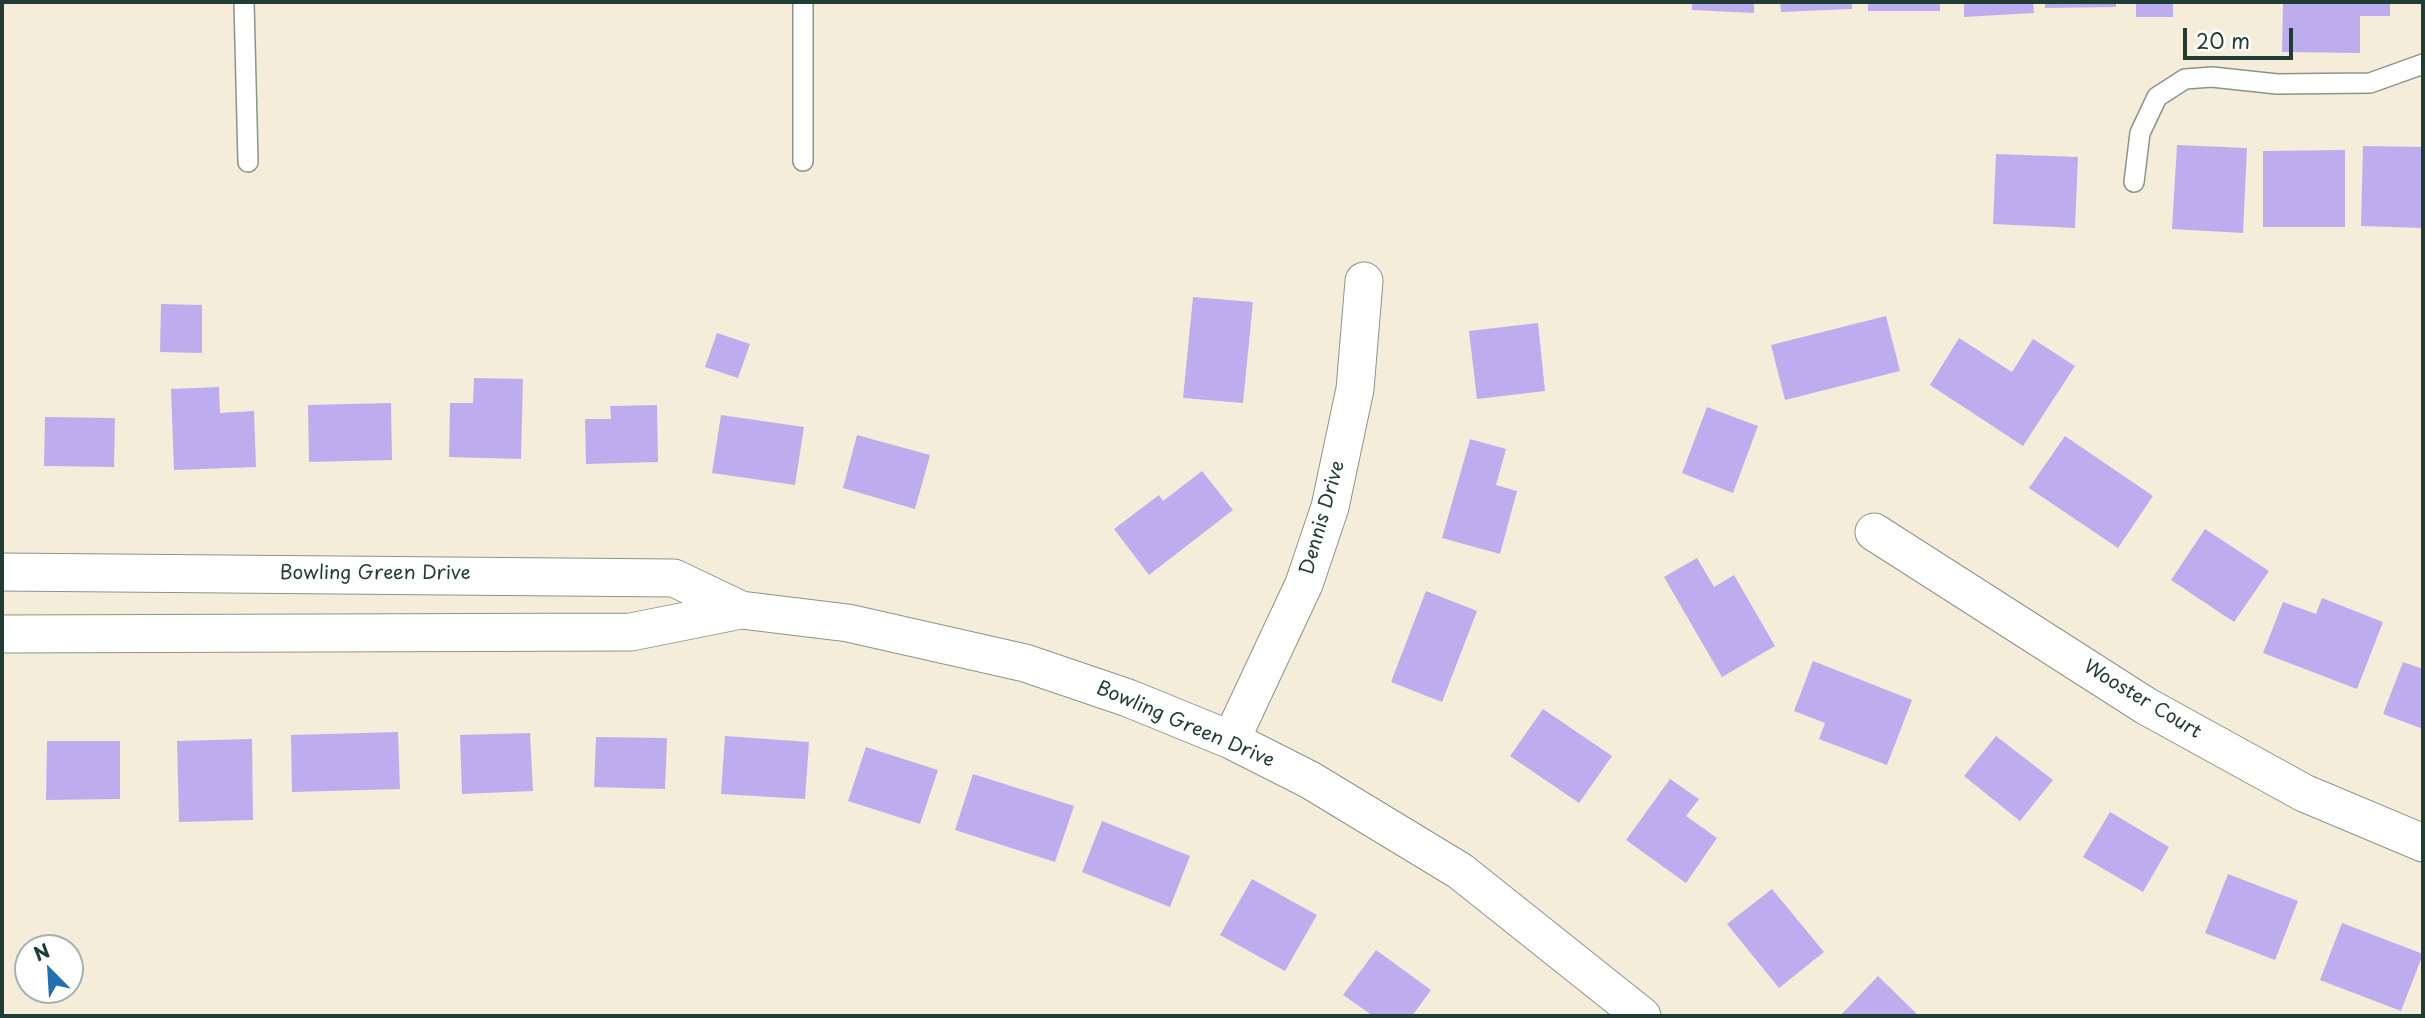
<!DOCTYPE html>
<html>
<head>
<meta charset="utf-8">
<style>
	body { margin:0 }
	#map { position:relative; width:2425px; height:1018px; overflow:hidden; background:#f5edd9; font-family:"Playpen Sans",sans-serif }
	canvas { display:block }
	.frame { position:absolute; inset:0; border:4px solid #1f3d34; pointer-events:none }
	.north { position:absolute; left:14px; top:934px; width:70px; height:70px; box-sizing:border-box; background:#fff; border:2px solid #a5b1ae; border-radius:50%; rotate:336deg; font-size:19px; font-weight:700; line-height:28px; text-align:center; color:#1f3d34 }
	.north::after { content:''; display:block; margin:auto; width:24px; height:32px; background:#1f6fb2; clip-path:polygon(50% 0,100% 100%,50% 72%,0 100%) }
	.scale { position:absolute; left:2183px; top:28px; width:110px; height:32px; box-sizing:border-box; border:4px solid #1f3d34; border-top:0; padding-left:9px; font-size:21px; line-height:24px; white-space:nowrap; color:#1f3d34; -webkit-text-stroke:5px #fff; paint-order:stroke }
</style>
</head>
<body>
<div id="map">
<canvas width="2425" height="1018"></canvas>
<div class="frame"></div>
<div class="north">N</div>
<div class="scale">20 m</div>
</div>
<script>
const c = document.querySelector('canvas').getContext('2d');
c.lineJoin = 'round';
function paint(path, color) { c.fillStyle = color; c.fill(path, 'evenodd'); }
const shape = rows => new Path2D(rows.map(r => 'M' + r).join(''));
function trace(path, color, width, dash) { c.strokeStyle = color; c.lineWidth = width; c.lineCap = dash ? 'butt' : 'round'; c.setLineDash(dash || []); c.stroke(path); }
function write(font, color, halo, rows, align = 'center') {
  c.font = font + ' "Playpen Sans",sans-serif'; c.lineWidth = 5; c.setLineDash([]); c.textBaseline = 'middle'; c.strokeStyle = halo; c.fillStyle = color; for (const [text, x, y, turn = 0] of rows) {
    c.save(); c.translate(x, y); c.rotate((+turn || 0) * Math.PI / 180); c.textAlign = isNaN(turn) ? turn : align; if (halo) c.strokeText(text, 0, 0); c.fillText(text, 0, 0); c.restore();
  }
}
const building = shape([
	[1692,2,1754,2,1754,13,1692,10],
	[1780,2,1852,2,1852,9,1781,12],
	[1868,2,1940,2,1940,11,1868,11],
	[1964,2,2033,2,2034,13,1964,17],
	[2045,2,2116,2,2116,7,2045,8],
	[2136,2,2173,2,2173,17,2136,17],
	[2283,2,2390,2,2390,16,2360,16,2360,53,2282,52],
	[2177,145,2247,148,2243,233,2172,229],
	[2363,146,2423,147,2423,228,2361,226],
	[2345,150,2345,227,2263,227,2263,151],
	[1996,154,2078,157,2075,228,1993,224],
	[1193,297,1253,302,1243,403,1183,398],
	[161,304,202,305,202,353,160,352],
	[1886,316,1900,371,1785,400,1771,345],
	[1538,323,1545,391,1477,399,1469,331],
	[717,333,750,344,738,378,705,367],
	[1959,338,2012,372,2033,339,2075,366,2023,446,1930,385],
	[474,378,523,379,521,459,449,457,450,403,473,403],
	[219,387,220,413,254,411,256,467,174,470,171,389],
	[391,403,392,460,309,462,308,405],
	[657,405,658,462,586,464,585,419,611,419,610,406],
	[1707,407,1758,426,1733,493,1682,473],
	[721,415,804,427,795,485,712,473],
	[45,417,115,418,114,467,44,466],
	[857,435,930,455,915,509,843,488],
	[2065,436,2153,496,2118,548,2029,488],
	[1470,439,1506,449,1496,485,1517,491,1500,554,1442,538],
	[1202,471,1233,510,1149,575,1114,529,1159,495,1163,501],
	[2205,529,2269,571,2234,622,2171,580],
	[1697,558,1714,587,1734,575,1775,646,1722,677,1664,577],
	[1426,591,1477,611,1442,702,1391,682],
	[2322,598,2383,622,2357,689,2263,653,2283,602,2316,614],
	[1813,661,1912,700,1887,765,1819,739,1825,723,1794,711],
	[2403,662,2423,669,2423,729,2383,714],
	[1543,709,1612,756,1579,803,1510,756],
	[398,732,400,789,292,792,291,735],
	[530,733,533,791,462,794,460,735],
	[725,736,809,742,805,799,721,794],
	[1996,736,2053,780,2020,821,1964,776],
	[596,737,667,738,665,789,594,787],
	[252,739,253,820,179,822,177,741],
	[47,741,120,741,120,799,46,800],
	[866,747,938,770,920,824,848,801],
	[973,774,1074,806,1055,862,955,830],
	[1670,779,1699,799,1686,816,1717,838,1686,883,1626,840],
	[2110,812,2169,847,2143,892,2083,857],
	[1102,821,1190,856,1170,907,1082,872],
	[2228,874,2298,901,2275,960,2205,933],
	[1252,879,1317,915,1285,971,1220,935],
	[1772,889,1824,952,1779,988,1727,924],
	[2342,923,2423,954,2401,1011,2320,980],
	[1376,950,1431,990,1412,1016,1373,1016,1343,995],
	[1878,976,1919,1016,1840,1016]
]);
const lane = shape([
	[244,2,248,162],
	[803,2,803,161],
	[2134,182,2140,133,2157,97,2185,79,2212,77,2277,84,2370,83,2423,64]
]);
const street = shape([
	[1874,532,2146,706,2304,793,2423,843],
	[2,572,674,578,741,610],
	[2,634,631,632,741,610,848,623,1025,663,1128,698,1231,740,1310,780,1460,871,1642,1016],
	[1231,740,1304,584,1330,507,1355,389,1364,281]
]);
const streetNames = [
	["Dennis Drive",1323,518,-74],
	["Bowling Green Drive",375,574],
	["Wooster Court",2142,700,31],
	["Bowling Green Drive",1185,725,23]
];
paint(building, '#bdadef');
trace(lane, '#8a9586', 22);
trace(street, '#8a9586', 39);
trace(lane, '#fff', 19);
trace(street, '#fff', 37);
write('19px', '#1f3d34', '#fff', streetNames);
</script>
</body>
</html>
